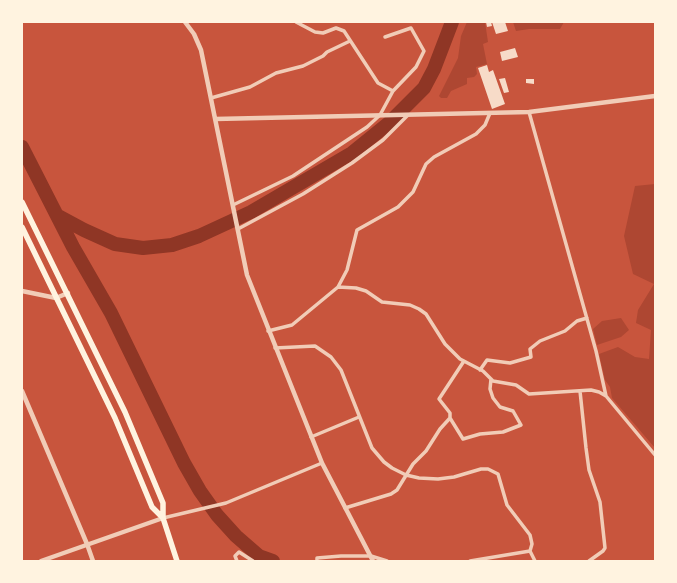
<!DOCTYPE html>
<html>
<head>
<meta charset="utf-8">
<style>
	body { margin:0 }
	#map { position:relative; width:677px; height:583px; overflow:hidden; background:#c8553d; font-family:Montserrat,sans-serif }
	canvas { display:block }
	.frame { position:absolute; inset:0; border:23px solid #fff3e0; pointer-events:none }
</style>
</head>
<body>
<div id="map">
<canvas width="677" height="583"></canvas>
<div class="frame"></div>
</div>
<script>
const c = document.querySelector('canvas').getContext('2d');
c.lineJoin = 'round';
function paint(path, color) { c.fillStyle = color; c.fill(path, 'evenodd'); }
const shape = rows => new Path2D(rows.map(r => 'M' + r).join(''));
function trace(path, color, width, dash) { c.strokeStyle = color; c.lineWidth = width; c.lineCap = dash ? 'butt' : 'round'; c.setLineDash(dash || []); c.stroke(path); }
const green = shape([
	[467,22,485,22,488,42,483,44,487,64,476,67,477,74,474,77,467,78,467,84,451,91,447,98,441,98,439,96,458,58,461,36],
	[513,22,564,22,560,29,529,29,516,31],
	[655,184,655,448,612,398,610,387,605,380,599,354,618,347,635,357,649,359,651,330,636,323,638,310,654,284,633,274,624,236,635,186],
	[621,318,629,330,621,337,597,345,593,329,602,321]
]);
const river = shape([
	[22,147,73,247,111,313,184,463,200,491,217,515,236,536,259,556,273,561],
	[58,216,84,230,115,244,143,248,172,245,199,236,251,212,352,153,389,123,424,88,434,69,452,22]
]);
const building = shape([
	[486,22,491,22,492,26,487,27],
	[492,22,505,22,508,31,496,34],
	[515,48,518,57,502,61,500,52],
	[487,65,489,72,493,70,505,104,492,109,478,68],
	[505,78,509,92,504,93,499,79],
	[526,79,534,79,534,84,526,83]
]);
const minor = shape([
	[385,37,411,28,424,51,416,67,393,91],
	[211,98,250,87,276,73,303,66,323,56,327,52,350,41],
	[529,112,596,351,606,396],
	[233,205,293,176,367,127,380,115,393,91,378,83,344,31,336,28,323,33,315,32,296,22],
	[238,229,303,194,352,163,383,140,408,115],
	[338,287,356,288,366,291,382,302,410,305,419,309,426,314,445,344,460,359,483,371,493,381,516,385,529,394,591,390,599,392,606,396,655,455],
	[268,331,292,325,338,287,347,270,357,230,398,207,413,192,426,164,434,157,476,134,485,125,490,113],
	[275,348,315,346,331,357,341,370,372,448,384,462,392,468,406,475,419,478,438,479,454,477,481,469,488,469,498,474,507,505,530,535,532,544,530,551,470,561],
	[464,361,439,399,450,413,450,418,463,439,480,434,503,432,521,425,513,411,500,407,493,398,490,389,491,379],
	[480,370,487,360,510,363,531,357,530,349,540,341,565,331,577,321,587,318],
	[580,391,586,448,589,470,600,502,605,548,603,551,589,561],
	[311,437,359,417],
	[345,508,391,494,397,490,413,464,426,451,440,429,450,418],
	[163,518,226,503,322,463],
	[530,551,535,561],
	[237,561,235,556,239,552,253,561],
	[317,561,317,558,341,556,371,556,387,561]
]);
const tertiary = shape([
	[185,22,194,34,201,50,247,275,322,463,373,561],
	[215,119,529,112,655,96],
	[22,291,56,298,68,293],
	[22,391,87,544,93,561],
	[41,561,163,518]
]);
const primary = shape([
	[22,202,125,412,163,503,163,518,177,561],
	[22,227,115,418,152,507,163,518]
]);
paint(green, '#ae4732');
trace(river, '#8f3625', 14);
paint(building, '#f7dbc8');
trace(minor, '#f1ccb7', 3.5);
trace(tertiary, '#f1ccb7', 4.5);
trace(primary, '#fff3e0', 5.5);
</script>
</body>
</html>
